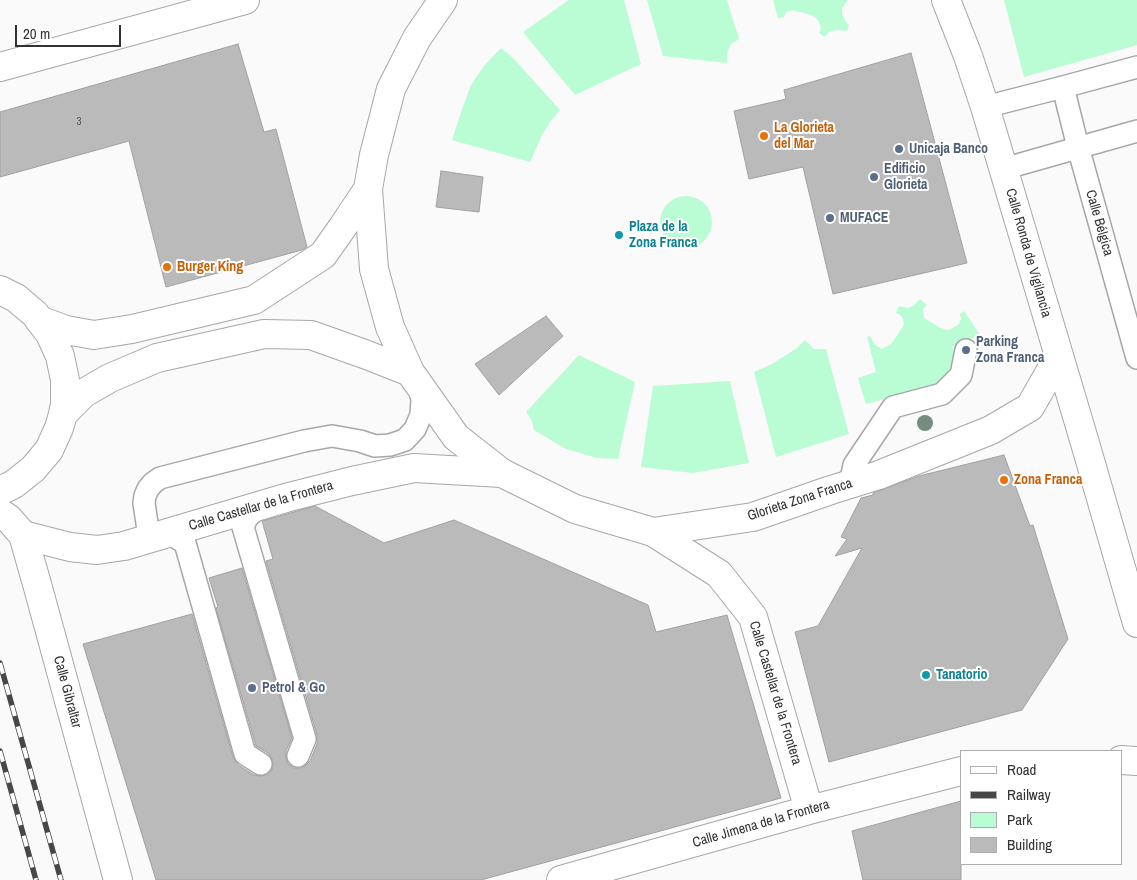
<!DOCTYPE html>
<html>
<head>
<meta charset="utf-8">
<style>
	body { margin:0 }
	#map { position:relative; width:1137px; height:880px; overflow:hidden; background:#fafafb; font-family:"Archivo Narrow",sans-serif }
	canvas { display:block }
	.legend { position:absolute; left:960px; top:750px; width:162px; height:115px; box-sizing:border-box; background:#fff; border:1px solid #adadad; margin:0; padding:6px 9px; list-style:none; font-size:15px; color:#323232 }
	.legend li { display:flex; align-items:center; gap:10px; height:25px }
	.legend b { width:25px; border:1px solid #adadad }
	.scale { position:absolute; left:15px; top:25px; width:106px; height:22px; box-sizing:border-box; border:2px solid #323232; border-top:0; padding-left:6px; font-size:15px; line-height:18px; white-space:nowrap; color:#323232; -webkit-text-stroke:4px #fff; paint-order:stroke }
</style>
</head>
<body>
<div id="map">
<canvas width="1137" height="880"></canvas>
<ul class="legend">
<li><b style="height:6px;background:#fff"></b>Road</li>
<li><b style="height:6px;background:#474747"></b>Railway</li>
<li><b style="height:14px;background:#bafcd3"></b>Park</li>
<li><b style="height:14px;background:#bababb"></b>Building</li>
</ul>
<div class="scale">20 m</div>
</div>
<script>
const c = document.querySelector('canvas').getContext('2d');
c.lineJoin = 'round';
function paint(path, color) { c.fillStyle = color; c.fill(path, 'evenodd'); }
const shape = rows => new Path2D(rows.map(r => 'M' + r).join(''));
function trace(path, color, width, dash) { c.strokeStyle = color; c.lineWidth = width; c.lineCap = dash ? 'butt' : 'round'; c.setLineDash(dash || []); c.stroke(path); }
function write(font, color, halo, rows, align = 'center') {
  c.font = font + ' "Archivo Narrow",sans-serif'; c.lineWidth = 4; c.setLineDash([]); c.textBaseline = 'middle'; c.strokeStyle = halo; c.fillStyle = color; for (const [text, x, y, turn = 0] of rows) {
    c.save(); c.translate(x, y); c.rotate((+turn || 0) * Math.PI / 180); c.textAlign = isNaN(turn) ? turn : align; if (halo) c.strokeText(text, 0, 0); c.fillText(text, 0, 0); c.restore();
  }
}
const green = shape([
	[569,0,624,0,641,64,575,95,523,32],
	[647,0,727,0,739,39,731,44,727,53,727,63,663,56],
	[773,0,848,0,842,8,842,14,846,22,849,25,847,31,838,30,830,31,825,37,819,33,821,28,819,22,815,17,808,14,792,10,786,12,784,17,778,18],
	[1004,0,1137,0,1137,45,1024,77],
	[501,48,514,59,560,110,550,122,542,135,530,162,452,140,461,112,471,85,484,66],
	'660 222a26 26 0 1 1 52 0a26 26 0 1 1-52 0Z',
	[920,299,927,305,923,309,924,318,937,326,946,330,951,329,959,324,961,319,960,314,964,311,980,335,952,347,954,352,955,360,953,368,936,385,866,404,858,378,876,372,867,337,870,336,875,345,882,349,892,343,904,325,903,318,899,314,896,313,899,306,908,308,913,306],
	[805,340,814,349,826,349,849,434,776,457,754,372,772,364,797,348],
	[579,355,635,382,618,459,597,458,566,449,534,430,532,421,526,412],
	[730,381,749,463,693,473,641,467,653,386]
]);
const building = shape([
	[238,44,264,132,276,129,307,247,302,250,166,287,129,141,0,177,0,112,238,44],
	[911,53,967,263,833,294,803,167,749,179,734,111,786,99,784,90,911,53],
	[441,171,483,177,479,212,436,207,441,171],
	[546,316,563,336,499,395,475,364,546,316],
	[1004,455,1030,526,1033,525,1068,639,1022,710,829,762,795,632,818,626,862,548,835,556,847,539,841,537,861,498,873,495,873,493,919,476,1004,455],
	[315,506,384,543,454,520,648,605,656,632,727,615,781,798,481,880,156,880,83,644,192,614,233,757,238,765,254,775,260,776,266,775,272,770,273,764,272,759,268,753,256,746,216,608,218,607,209,578,242,568,292,738,286,751,286,758,288,764,294,768,300,768,305,766,310,761,317,744,317,735,266,561,273,559,262,521,315,506],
	[961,801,961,880,863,880,852,831,961,801]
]);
const lane = shape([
	[1063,87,1078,147,1137,358],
	[985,107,1063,87,1137,67],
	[1003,169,1137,131],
	[850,484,854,465,893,407,942,394,961,375,966,350],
	[259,506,247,518,243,527,305,739,298,756],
	[169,533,185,543,245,754,261,764],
	[156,536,148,530,144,503,145,496,148,489,153,483,160,478,304,441,332,436,360,441,375,446,390,445,405,440,415,429,421,415,422,400,419,385]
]);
const street = shape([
	[0,67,245,0],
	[653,532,719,574,753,617,809,810],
	[23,535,70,547,97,550,124,546,289,497,352,481,414,468,502,473],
	[1121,760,1137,761],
	[561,880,809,810,961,771]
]);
const secondary = shape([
	[443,0,417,38,391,89,374,155,368,189,374,269,390,327,410,372,456,437,502,473,575,509,653,532,753,517,831,490,879,475,991,430,1030,407,1059,356],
	[946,0,968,56,985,107,1085,443,1137,623],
	[0,290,16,298,35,314,50,334,60,356,65,380,65,404,63,414,59,428,49,450,33,469,14,484,0,491],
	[39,320,66,330,94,335,132,329,254,300,323,255,342,228,368,189],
	[63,414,84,393,110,378,157,358,264,334,311,335,367,355,410,372],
	[0,513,8,518,23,535,37,584,118,880]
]);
const rail = shape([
	[0,663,61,880],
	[0,751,36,880]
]);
const trees = [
	[925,423]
];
const markers = [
	[764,136,5,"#e8710a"],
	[899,149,5,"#5c6f8a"],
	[874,177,5,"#5c6f8a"],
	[830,218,5,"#5c6f8a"],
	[619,235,5,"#0f9aa8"],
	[167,267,5,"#e8710a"],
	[966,350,5,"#5c6f8a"],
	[1004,480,5,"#e8710a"],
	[926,675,5,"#0f9aa8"],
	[252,688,5,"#5c6f8a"]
];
const numberNames = [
	["3",79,122]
];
const foodNames = [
	["La Glorieta",774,128],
	["del Mar",774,144],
	["Burger King",177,267],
	["Zona Franca",1014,480]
];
const serviceNames = [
	["Unicaja Banco",909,149],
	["Edificio",884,169],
	["Glorieta",884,185],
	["MUFACE",840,218],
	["Parking",976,342],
	["Zona Franca",976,358],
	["Petrol & Go",262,688]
];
const streetNames = [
	["Calle Bélgica",1099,223,74],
	["Calle Ronda de Vigilancia",1028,253,74],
	["Glorieta Zona Franca",800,500,-18],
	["Calle Castellar de la Frontera",261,506,-16],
	["Calle Gibraltar",67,692,75],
	["Calle Castellar de la Frontera",775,693,73],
	["Calle Jimena de la Frontera",761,824,-16]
];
const cultureNames = [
	["Plaza de la",629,227],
	["Zona Franca",629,243],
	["Tanatorio",936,675]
];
paint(green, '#bafcd3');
paint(building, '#bababb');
trace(building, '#a1a1a2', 1);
trace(lane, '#a7a7a8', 24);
trace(street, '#a7a7a8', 30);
trace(secondary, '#a7a7a8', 30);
trace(lane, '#fff', 21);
trace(street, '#fff', 28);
trace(secondary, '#fff', 28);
trace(rail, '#474747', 5.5);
trace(rail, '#fff', 4, [11]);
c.fillStyle = '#748d81';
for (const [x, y] of trees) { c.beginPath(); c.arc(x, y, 8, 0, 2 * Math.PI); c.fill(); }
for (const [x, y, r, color] of markers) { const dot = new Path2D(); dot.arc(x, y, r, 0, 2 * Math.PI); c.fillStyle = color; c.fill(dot); trace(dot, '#fff', 2); }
write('11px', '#545454', null, numberNames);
write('bold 14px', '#c56008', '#fff', foodNames, 'left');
write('bold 14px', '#4e5e75', '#fff', serviceNames, 'left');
write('14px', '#323232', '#fff', streetNames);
write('bold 14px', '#0d838f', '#fff', cultureNames, 'left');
</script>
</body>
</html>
